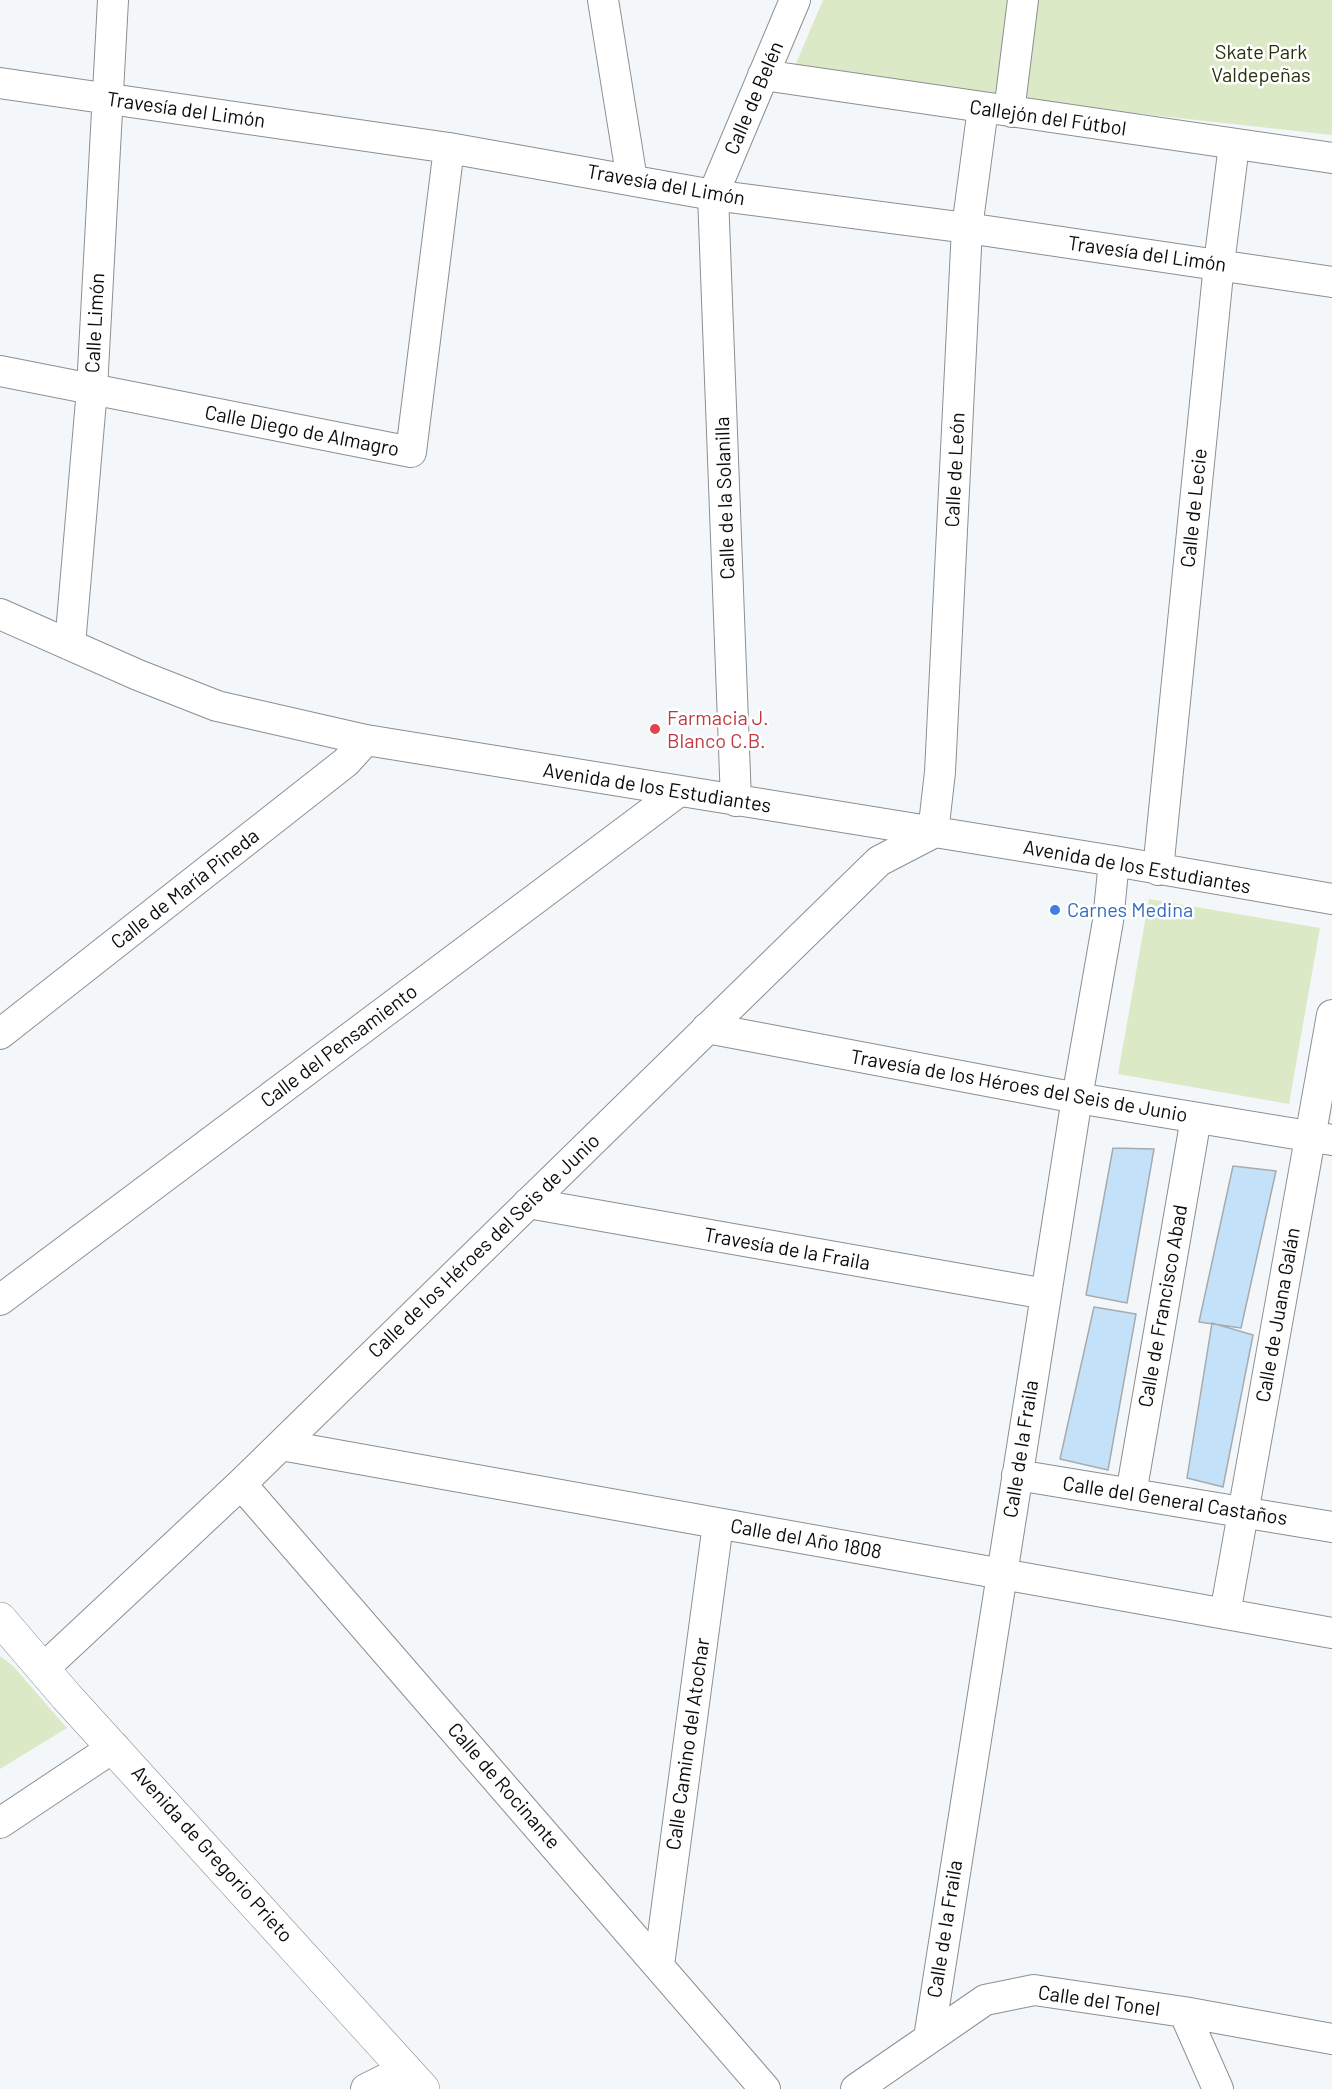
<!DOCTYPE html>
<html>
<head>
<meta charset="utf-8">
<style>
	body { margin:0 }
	canvas { display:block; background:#f3f7fa }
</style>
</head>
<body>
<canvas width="1332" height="2089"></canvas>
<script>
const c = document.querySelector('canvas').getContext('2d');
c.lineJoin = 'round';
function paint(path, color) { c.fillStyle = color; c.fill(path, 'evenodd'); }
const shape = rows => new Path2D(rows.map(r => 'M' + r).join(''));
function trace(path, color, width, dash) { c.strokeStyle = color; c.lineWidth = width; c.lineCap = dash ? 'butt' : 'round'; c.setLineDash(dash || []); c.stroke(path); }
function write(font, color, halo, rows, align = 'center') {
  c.font = font + ' Barlow,sans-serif'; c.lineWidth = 5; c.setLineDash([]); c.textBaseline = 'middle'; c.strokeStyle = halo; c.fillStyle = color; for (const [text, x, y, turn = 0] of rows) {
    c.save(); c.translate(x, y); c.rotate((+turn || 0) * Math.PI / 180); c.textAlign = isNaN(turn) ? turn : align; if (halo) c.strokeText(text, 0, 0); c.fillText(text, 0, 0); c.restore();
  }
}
const green = shape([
	[823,0,1332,0,1332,135,881,85,794,68],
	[1149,899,1320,928,1289,1104,1118,1074],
	[0,1656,13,1666,67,1728,0,1769]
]);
const building = shape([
	[1113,1148,1154,1149,1127,1303,1086,1295,1113,1148],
	[1233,1166,1276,1171,1241,1328,1199,1322,1233,1166],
	[1094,1307,1136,1314,1108,1470,1060,1459,1094,1307],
	[1212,1323,1253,1335,1223,1487,1187,1478,1212,1323]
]);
const street = shape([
	[603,0,632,180],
	[763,75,1332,158],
	[0,83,449,148,713,195,967,228,1332,282],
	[1012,112,1010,104,1023,0],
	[0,371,411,452,449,148],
	[0,614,138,675,217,706,366,740,1114,861,1332,899],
	[70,645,92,389,113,0],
	[736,801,713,195,795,0],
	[1158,870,1219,264,1234,145],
	[707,1028,1077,1098,1332,1140],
	[0,1034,346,762,366,740],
	[528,1203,1046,1294],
	[0,1300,678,792],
	[281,1445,1332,1633],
	[1017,1475,1332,1527],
	[241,1484,765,2089],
	[1131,1494,1196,1118],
	[1225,1614,1332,1015],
	[43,1669,241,1484,879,861,933,833,940,772,967,228,983,108],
	[0,1823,114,1747],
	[659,1965,718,1524],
	[1184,2012,1218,2089],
	[929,2038,1077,1098,1108,921,1114,861],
	[366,2089,406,2069],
	[856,2089,985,2000,1034,1990,1184,2012,1332,2039]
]);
const secondary = shape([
	[0,1619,66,1696,423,2089]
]);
const markers = [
	[655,729,6,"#e0444e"],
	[1055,910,6,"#3f7fe0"]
];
const parkNames = [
	["Skate Park",1261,52],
	["Valdepeñas",1261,75]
];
const streetNames = [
	["Calle de Belén",754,98,-67],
	["Travesía del Limón",186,110,8],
	["Callejón del Fútbol",1048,118,8],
	["Travesía del Limón",666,185,10],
	["Travesía del Limón",1147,254,8],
	["Calle Limón",95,323,-87],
	["Calle Diego de Almagro",302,431,11],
	["Calle de León",955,470,-87],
	["Calle de la Solanilla",725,498,-92],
	["Calle de Lecie",1194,508,-84],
	["Avenida de los Estudiantes",657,788,9],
	["Avenida de los Estudiantes",1137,867,10],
	["Calle de María Pineda",185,889,-38],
	["Calle del Pensamiento",339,1046,-37],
	["Travesía de los Héroes del Seis de Junio",1019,1086,10],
	["Calle de los Héroes del Seis de Junio",484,1246,-44],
	["Travesía de la Fraila",787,1249,10],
	["Calle de Francisco Abad",1163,1306,-80],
	["Calle de Juana Galán",1278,1315,-80],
	["Calle de la Fraila",1021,1449,-81],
	["Calle del General Castaños",1175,1501,9],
	["Calle del Año 1808",806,1539,10],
	["Calle Camino del Atochar",688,1744,-82],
	["Calle de Rocinante",504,1786,49],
	["Avenida de Gregorio Prieto",212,1854,48],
	["Calle de la Fraila",945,1929,-81],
	["Calle del Tonel",1099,2001,8]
];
const healthNames = [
	["Farmacia J.",667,718],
	["Blanco C.B.",667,741]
];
const shopNames = [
	["Carnes Medina",1067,910]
];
paint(green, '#dce9c6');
paint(building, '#c3e2f9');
trace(building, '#a8abae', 1.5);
trace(street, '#8c8f92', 32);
trace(secondary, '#8c8f92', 34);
trace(street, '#fff', 30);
trace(secondary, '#fff', 33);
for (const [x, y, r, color] of markers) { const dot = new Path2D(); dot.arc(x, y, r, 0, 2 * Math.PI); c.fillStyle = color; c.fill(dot); trace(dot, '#fff', 2); }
write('20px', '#253108', '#fff', parkNames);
write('20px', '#0a0c0c', '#fff', streetNames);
write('20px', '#be3a42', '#fff', healthNames, 'left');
write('20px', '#366cbe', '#fff', shopNames, 'left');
</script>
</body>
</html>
